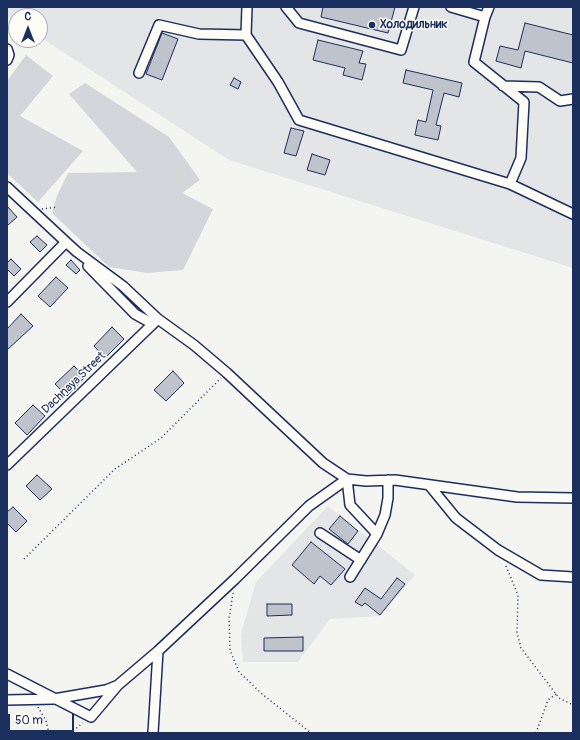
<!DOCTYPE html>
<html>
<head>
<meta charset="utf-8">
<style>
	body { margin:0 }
	#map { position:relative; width:580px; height:740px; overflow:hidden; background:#f4f4f1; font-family:Pangolin,sans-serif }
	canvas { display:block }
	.frame { position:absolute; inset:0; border:8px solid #1b2f5e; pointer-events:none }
	.north { position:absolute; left:8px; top:8px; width:40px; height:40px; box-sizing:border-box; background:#fdfcf7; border:1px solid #a3aaba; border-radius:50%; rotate:0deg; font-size:11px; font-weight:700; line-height:16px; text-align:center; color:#1b2f5e }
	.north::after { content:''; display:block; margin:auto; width:14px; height:18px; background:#1b2f5e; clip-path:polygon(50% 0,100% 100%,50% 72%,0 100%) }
	.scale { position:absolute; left:8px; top:714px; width:66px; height:18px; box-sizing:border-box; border:2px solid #1b2f5e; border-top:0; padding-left:5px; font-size:12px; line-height:14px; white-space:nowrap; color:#1b2f5e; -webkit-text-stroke:3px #fdfcf7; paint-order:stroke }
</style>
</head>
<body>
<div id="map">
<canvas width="580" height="740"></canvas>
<div class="frame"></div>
<div class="north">С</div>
<div class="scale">50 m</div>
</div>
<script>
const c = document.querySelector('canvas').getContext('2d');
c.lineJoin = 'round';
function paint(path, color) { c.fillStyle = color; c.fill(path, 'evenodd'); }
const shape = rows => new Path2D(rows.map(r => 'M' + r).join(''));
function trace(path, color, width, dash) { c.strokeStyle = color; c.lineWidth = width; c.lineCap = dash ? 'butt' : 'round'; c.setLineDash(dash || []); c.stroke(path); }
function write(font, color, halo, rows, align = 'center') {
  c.font = font + ' Pangolin,sans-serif'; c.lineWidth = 3; c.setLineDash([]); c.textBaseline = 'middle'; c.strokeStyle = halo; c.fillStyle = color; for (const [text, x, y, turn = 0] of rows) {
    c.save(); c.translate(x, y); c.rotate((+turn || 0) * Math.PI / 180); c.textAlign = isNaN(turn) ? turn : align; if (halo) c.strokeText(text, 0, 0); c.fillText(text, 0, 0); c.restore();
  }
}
const built = shape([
	[7,7,573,7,573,268,229,160,40,37,40,16,16,16,16,22,7,16],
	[328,506,415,575,380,616,330,619,298,662,243,662,241,634,256,582]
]);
const green = shape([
	[26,55,53,76,20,116,83,151,38,202,7,173,7,81],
	[85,83,169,137,200,180,182,193,213,209,183,270,147,273,109,267,52,213,57,196,68,173,137,172,69,94]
]);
const building = shape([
	[323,7,395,7,388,33,321,17,323,7],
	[525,23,573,35,573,63,525,51,521,68,496,61,500,46,518,50,525,23],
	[162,33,178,39,162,80,146,74,162,33],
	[318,40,363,51,359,63,366,64,362,80,343,75,345,68,313,60,318,40],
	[406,70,462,83,459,97,444,93,436,125,441,126,438,140,415,135,418,120,426,122,433,90,403,83,406,70],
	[234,78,241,82,238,89,230,85,234,78],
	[291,128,304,131,296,156,284,153,291,128],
	[312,154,330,160,325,175,307,170,312,154],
	[7,206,17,217,7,226,7,206],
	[37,236,47,245,40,252,30,242,37,236],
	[11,259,21,269,14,276,7,269,7,263,11,259],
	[71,260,80,270,76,274,66,265,71,260],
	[56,277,68,288,50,307,38,296,56,277],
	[21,314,33,326,7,350,7,329,21,314],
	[112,327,124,339,105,358,94,346,112,327],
	[74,366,85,377,67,396,55,384,74,366],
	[173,371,184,383,166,401,154,390,173,371],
	[33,405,45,416,27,435,15,423,33,405],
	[37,475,52,489,40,500,26,486,37,475],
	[13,507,27,521,16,532,7,523,7,512,13,507],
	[340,516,358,531,348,544,329,529,340,516],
	[311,542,345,569,331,585,320,576,314,584,292,565,311,542],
	[397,578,405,584,380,615,365,603,362,606,355,602,365,588,381,599,397,578],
	[267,604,292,604,292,615,267,616,267,604],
	[303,637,303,651,264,651,264,638,303,637]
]);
const path = shape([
	[42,209,57,207],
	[24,559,115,469,161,438,221,378],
	[506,566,518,595,517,633,521,648,559,698,573,705],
	[233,593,229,619,230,650,239,672,262,694,311,733],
	[38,707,46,721,49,733],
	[70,733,83,723],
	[536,733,548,700,556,694]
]);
const minor = shape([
	[286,7,299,23,401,50,414,7],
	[451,7,485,17,489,7],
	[485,17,474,62,524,102,521,158,510,184],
	[246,35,278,82,299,120,510,184,573,214],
	[7,49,9,55,7,60],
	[139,73,159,25,199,34,246,35,247,7],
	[503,86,539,87,560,101,573,99],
	[7,187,66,242,7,302],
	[66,242,77,252,123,286,158,319,194,345,227,373,323,463,347,479,366,481,395,480,517,497,573,498],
	[88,266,135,314,153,324],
	[7,465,158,319],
	[347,479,350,505,377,534,350,577],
	[429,485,456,518,498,550,541,575,573,577],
	[320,533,361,560],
	[377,534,385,515,388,498,388,480],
	[7,674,91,717,118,685,158,651,235,579,309,506,347,479],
	[7,700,54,699,106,690,116,686],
	[153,733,158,651]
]);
const markers = [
	[372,25,4,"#1b2f5e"]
];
const poiNames = [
	["Холодильник",380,25]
];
const streetNames = [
	["Dachnaya Street",74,383,-44]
];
paint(built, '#e4e5e6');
paint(green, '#d4d6db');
paint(building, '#bfc3cc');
trace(building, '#1b2f5e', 1);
trace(minor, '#1b2f5e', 12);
trace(path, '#1b2f5e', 1.5, [1, 3]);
trace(minor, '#fdfcf7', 9);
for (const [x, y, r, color] of markers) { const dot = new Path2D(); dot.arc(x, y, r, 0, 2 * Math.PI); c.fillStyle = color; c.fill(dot); trace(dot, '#fdfcf7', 1.5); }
write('bold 12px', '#1b2f5e', '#fdfcf7', poiNames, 'left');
write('12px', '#1b2f5e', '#fdfcf7', streetNames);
</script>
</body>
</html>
